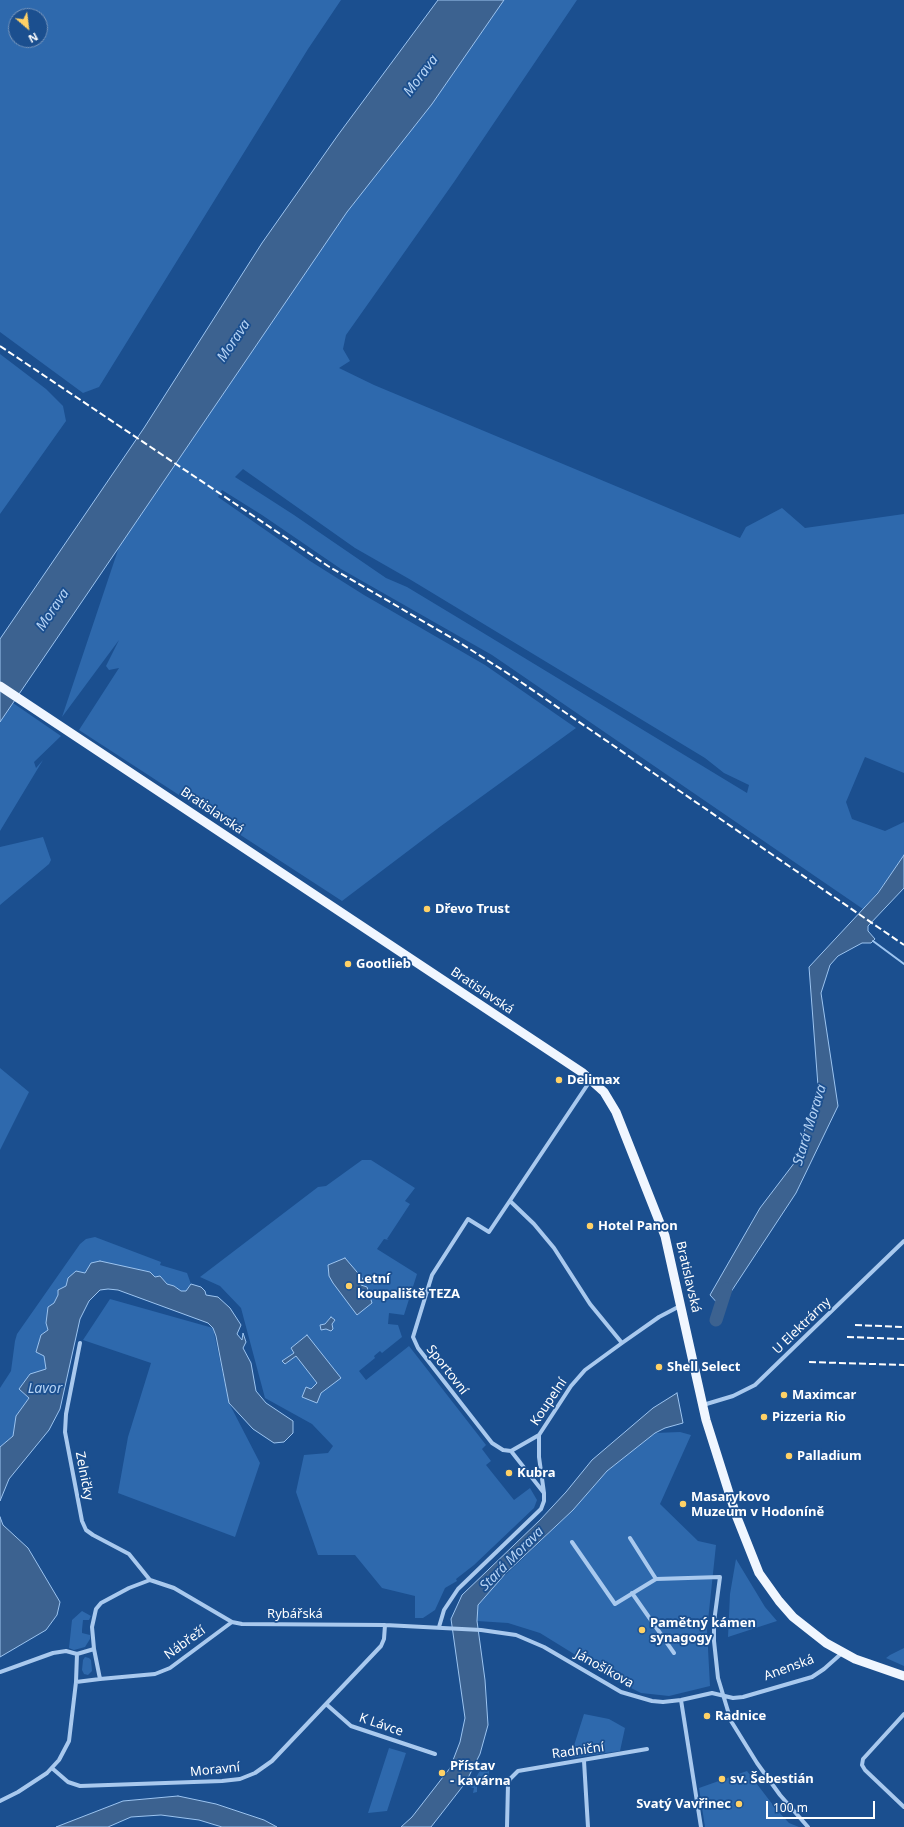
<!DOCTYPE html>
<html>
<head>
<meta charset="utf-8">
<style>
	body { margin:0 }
	#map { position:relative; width:904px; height:1827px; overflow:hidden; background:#1b4f8f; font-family:"Noto Sans",sans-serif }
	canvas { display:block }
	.north { position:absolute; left:8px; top:8px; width:40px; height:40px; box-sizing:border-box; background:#1b4f8f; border:1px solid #7695bc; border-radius:50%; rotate:152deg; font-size:11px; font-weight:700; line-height:16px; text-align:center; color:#fff }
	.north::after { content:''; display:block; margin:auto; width:14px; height:18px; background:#ffd166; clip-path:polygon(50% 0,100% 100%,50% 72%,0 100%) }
	.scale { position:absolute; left:766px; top:1801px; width:109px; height:18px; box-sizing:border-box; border:2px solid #fff; border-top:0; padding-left:5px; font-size:12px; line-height:14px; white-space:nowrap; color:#fff; -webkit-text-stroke:3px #1b4f8f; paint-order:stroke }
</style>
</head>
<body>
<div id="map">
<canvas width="904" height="1827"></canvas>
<div class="north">N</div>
<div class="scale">100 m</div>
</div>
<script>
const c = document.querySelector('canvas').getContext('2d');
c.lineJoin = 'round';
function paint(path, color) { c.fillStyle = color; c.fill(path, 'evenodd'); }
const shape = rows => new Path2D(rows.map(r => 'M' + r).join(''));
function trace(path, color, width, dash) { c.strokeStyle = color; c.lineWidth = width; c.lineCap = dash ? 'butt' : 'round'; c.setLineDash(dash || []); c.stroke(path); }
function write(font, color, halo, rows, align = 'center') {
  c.font = font + ' "Noto Sans",sans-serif'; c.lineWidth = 3.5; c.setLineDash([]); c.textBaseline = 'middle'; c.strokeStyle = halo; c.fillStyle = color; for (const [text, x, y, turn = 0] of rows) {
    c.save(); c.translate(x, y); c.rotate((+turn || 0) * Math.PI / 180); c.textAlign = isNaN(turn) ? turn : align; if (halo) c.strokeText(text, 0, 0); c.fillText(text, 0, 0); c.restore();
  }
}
const green = shape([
	[0,0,341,0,308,49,99,387,83,393,0,332],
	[16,16,40,16,40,40,16,40],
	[504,0,577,0,454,182,346,335,343,349,350,361,339,368,374,385,740,538,746,527,782,508,805,528,904,514,904,773,865,757,846,802,852,819,885,831,904,822,904,855,878,892,863,909,492,655,341,569,262,515,222,490,218,497,310,561,364,595,485,665,576,728,441,826,342,901,79,730,119,668,109,670,106,666,119,640,62,717,119,547,347,212,432,104],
	[243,469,355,548,411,580,705,758,724,773,749,785,747,793,480,631,407,587,386,578,294,515,235,477],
	[0,354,46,389,63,406,66,421,0,514],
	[13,703,61,736,34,762,36,768,43,760,0,831,0,722],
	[43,837,51,860,49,864,0,905,0,847],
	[0,1068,29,1092,0,1150],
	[362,1160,371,1160,415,1188,405,1201,410,1204,387,1239,389,1240,384,1239,377,1249,417,1274,404,1315,389,1313,388,1324,398,1325,402,1337,382,1353,380,1351,374,1356,375,1358,359,1371,366,1380,409,1346,486,1445,482,1449,491,1461,486,1465,514,1500,530,1488,537,1500,534,1508,474,1565,456,1579,457,1581,445,1588,435,1610,423,1618,415,1618,415,1596,382,1588,355,1555,318,1555,296,1492,304,1455,328,1453,333,1446,312,1424,265,1398,241,1308,220,1286,200,1277,318,1187,326,1186],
	[95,1237,161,1262,160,1265,187,1273,191,1284,190,1288,186,1291,181,1291,174,1286,167,1284,160,1276,155,1277,150,1272,132,1269,85,1273,68,1278,66,1286,58,1295,54,1303,48,1307,46,1323,48,1331,44,1356,46,1369,19,1389,29,1398,16,1416,13,1436,0,1447,0,1388,11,1371,15,1341,17,1334,80,1244,86,1239],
	[110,1299,213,1328,229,1403,260,1463,235,1537,118,1493,128,1437,151,1363,83,1340],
	[680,1432,691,1435,660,1504,698,1541,716,1545,707,1630,710,1686,669,1696,641,1693,621,1683,540,1633,508,1623,477,1621,478,1605,492,1588,573,1510,607,1471,655,1433],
	[736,1559,765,1607,777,1621,728,1637,730,1594],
	[82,1611,91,1616,89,1620,83,1620,82,1630,82,1633,90,1635,90,1639,85,1647,74,1650,69,1648,72,1620],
	[904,1648,904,1666,886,1658,890,1655],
	[85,1657,89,1658,91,1660,92,1671,88,1675,84,1674,82,1670,83,1660],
	[584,1714,609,1719,625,1728,620,1751,570,1758],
	[389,1748,406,1753,387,1811,368,1813],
	[481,1769,489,1771,489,1778,477,1783,477,1792,473,1793,474,1788,470,1787],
	[747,1771,776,1809,789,1823,799,1827,705,1827,699,1788]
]);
const water = shape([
	[438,0,504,0,432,104,347,212,0,722,0,639,144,428,262,243,338,135,438,0],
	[904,855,904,888,868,926,868,931,875,939,871,943,862,943,838,956,830,965,821,993,838,1106,796,1193,721,1307,710,1295,760,1208,795,1162,818,1086,809,967,878,893,904,855],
	[345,1258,363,1279,361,1285,367,1287,372,1303,357,1315,333,1283,329,1276,328,1265,345,1258],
	[100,1261,150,1272,155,1277,160,1276,167,1284,174,1286,181,1291,186,1291,191,1284,201,1287,205,1291,206,1295,218,1297,230,1308,241,1325,237,1334,242,1340,243,1333,246,1342,243,1348,251,1363,256,1391,266,1403,293,1421,293,1433,284,1442,274,1443,253,1429,229,1403,216,1336,213,1328,208,1323,118,1290,108,1289,100,1290,89,1301,80,1319,60,1409,49,1430,9,1479,0,1501,0,1447,13,1436,16,1416,29,1398,19,1389,30,1374,46,1369,44,1356,36,1352,41,1335,48,1330,46,1323,48,1307,54,1303,58,1295,58,1290,66,1286,68,1278,76,1271,85,1273,91,1263,100,1261],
	[331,1317,335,1320,332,1324,333,1329,331,1331,326,1329,321,1330,320,1325,325,1324,331,1317],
	[307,1335,341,1378,321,1393,317,1403,302,1397,306,1387,311,1389,317,1383,296,1356,285,1364,282,1361,294,1353,291,1348,307,1335],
	[677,1393,683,1423,665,1428,655,1433,607,1471,573,1510,506,1573,478,1605,477,1621,485,1680,488,1725,480,1754,466,1782,431,1827,401,1827,412,1817,450,1768,460,1742,465,1718,451,1619,462,1595,540,1520,566,1492,592,1460,653,1408,677,1393],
	[0,1517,3,1525,28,1548,60,1602,57,1615,46,1630,0,1657,0,1517],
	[178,1796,216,1804,264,1820,277,1827,222,1827,199,1820,161,1815,131,1817,108,1827,56,1827,123,1801,178,1796]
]);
const stream = shape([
	[873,941,904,964]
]);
const river = shape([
	[716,1320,726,1289]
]);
const minor = shape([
	[510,1201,534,1224,554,1248,590,1304,622,1343],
	[80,1343,66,1414,65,1432,82,1521,86,1530,93,1535,129,1554,150,1580],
	[703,1405,733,1396,755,1385,904,1241],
	[511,1451,503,1450,492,1443,418,1348,413,1337,432,1275,468,1219,489,1232,590,1081],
	[511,1451,544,1493],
	[511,1451,539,1435],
	[630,1538,656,1579],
	[572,1542,615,1604,656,1579,720,1577,714,1622,714,1641,718,1678,731,1721,757,1763,780,1795,808,1827],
	[632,1593,674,1653],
	[232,1622,170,1668,155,1674,100,1679,94,1649,92,1627,96,1609,101,1603,129,1588,150,1580,174,1588,232,1622,242,1624,385,1625,481,1630,516,1635,544,1647,621,1692,652,1701,663,1702,681,1700,712,1693,733,1698,743,1697,812,1677,824,1669,842,1653],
	[439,1627,444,1610,458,1589,541,1509,544,1501,544,1493,539,1457,539,1435,571,1386,585,1370,622,1343,659,1317,680,1306],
	[77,1654,76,1682,100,1679],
	[0,1672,53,1653,66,1651,77,1654,94,1649],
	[681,1700,701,1827],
	[326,1704,351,1726,435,1754],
	[904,1714,863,1759,862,1765,865,1770,904,1807],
	[584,1761,588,1827],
	[53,1769,68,1782,80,1786,222,1781,240,1779,255,1773,272,1761,381,1646,384,1639,385,1625],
	[0,1801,18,1792,47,1773,59,1760,69,1741,76,1682],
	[507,1827,508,1784,510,1779,518,1771,647,1749]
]);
const primary = shape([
	[0,686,583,1073,604,1092,616,1112,665,1236,706,1420,736,1515,759,1573,779,1601,793,1617,826,1643,855,1659,904,1676]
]);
const rail = shape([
	[0,346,328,566,457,641,515,678,904,945],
	[855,1325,904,1327],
	[847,1337,904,1339],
	[809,1362,904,1365]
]);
const markers = [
	[427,909,4,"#ffd166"],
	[348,964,4,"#ffd166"],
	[559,1080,4,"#ffd166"],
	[590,1226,4,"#ffd166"],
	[349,1286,4,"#ffd166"],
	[659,1367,4,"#ffd166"],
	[784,1395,4,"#ffd166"],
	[764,1417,4,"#ffd166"],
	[789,1456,4,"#ffd166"],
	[509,1473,4,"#ffd166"],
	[683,1504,4,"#ffd166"],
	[642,1630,4,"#ffd166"],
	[707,1716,4,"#ffd166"],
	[442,1773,4,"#ffd166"],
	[722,1779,4,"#ffd166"],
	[739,1804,4,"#ffd166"]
];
const streetNames = [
	["Bratislavská",212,811,34],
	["Bratislavská",482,991,34],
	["Bratislavská",688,1277,77],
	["U Elektrárny",802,1326,-44],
	["Sportovní",447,1370,52],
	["Koupelní",549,1402,-56],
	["Zelničky",84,1476,79],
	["Rybářská",295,1614],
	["Nábřeží",185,1643,-36],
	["Anenská",789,1668,-20],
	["Jánošíkova",604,1669,29],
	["K Lávce",381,1725,19],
	["Radniční",578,1751,-8],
	["Moravní",215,1770,-6]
];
const poiNames = [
	["Dřevo Trust",435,909],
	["Gootlieb",356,964],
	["Delimax",567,1080],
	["Hotel Panon",598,1226],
	["Letní",357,1279],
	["koupaliště TEZA",357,1294],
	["Shell Select",667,1367],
	["Maximcar",792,1395],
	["Pizzeria Rio",772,1417],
	["Palladium",797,1456],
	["Kubra",517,1473],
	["Masarykovo",691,1497],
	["Muzeum v Hodoníně",691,1512],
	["Pamětný kámen",650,1623],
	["synagogy",650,1638],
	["Radnice",715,1716],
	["Přístav",450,1766],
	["- kavárna",450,1781],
	["sv. Šebestián",730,1779],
	["Svatý Vavřinec",731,1804,"right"]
];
const waterNames = [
	["Morava",421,76,-53],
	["Morava",234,341,-56],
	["Morava",53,610,-56],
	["Stará Morava",810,1125,-73],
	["Lavor",45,1389],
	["Stará Morava",512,1559,-45]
];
paint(green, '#2e69ad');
paint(water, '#3c6290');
trace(water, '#9cc4f0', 1);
trace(stream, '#9cc4f0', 2);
trace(river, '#3c6290', 13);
trace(minor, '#a9c9ee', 4);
trace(primary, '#f0f6ff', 9);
trace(rail, '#fff', 2, [7, 3]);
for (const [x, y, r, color] of markers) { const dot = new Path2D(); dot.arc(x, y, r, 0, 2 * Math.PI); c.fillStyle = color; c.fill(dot); trace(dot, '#1b4f8f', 1.5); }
write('13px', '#fff', '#1b4f8f', streetNames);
write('bold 13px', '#fff', '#1b4f8f', poiNames, 'left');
write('italic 14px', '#b5d3f5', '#1b4f8f', waterNames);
</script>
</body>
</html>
